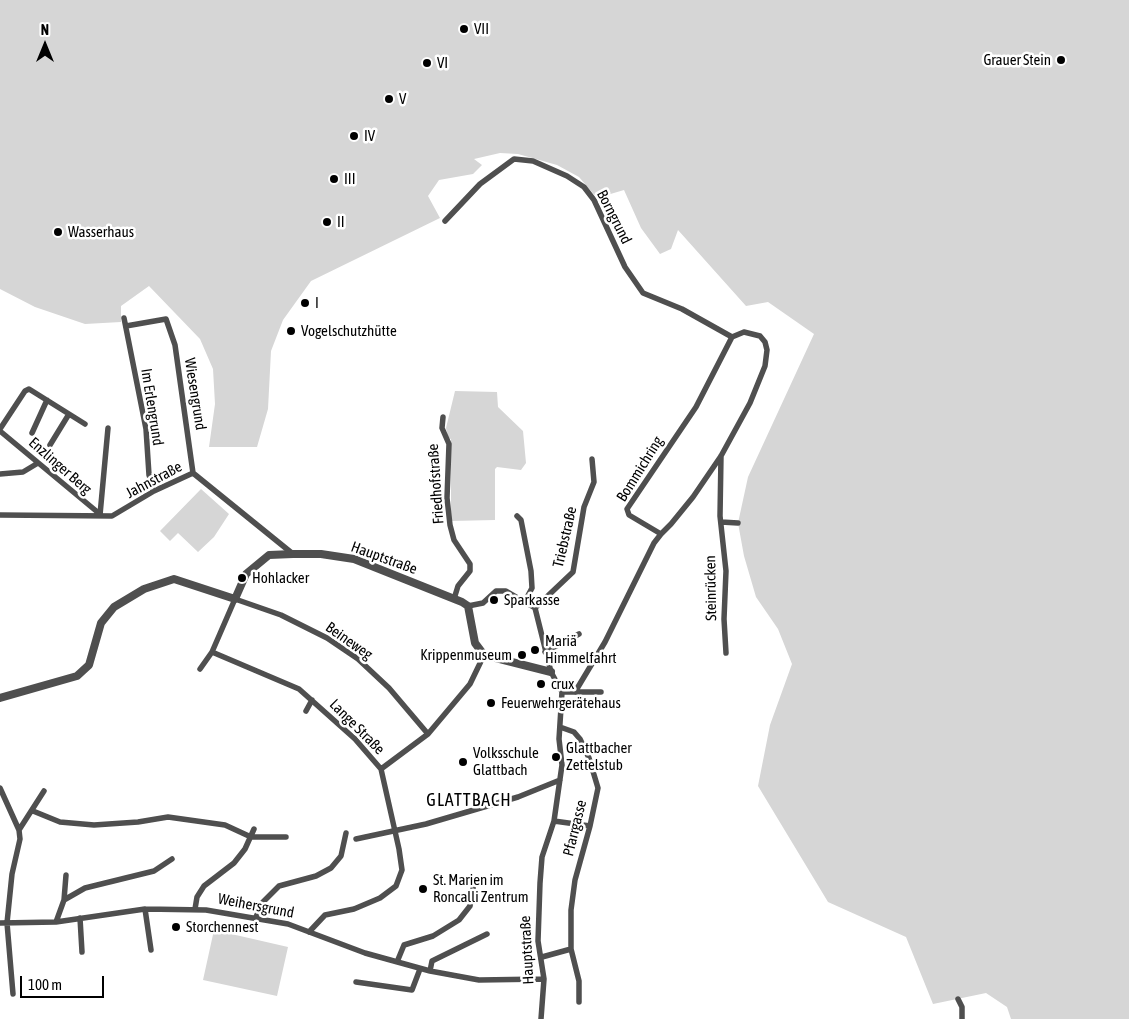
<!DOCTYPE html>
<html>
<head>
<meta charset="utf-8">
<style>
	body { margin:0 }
	#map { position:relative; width:1129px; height:1019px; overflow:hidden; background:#fff; font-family:"Asap Condensed",sans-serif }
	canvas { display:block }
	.north { position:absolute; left:20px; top:20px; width:50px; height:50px; -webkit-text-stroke:4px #fff; paint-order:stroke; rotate:0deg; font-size:14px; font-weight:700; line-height:20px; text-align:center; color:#000 }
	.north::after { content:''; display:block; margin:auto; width:18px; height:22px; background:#000; clip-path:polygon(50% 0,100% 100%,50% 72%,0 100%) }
	.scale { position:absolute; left:20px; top:976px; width:84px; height:22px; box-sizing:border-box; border:2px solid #000; border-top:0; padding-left:6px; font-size:15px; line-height:18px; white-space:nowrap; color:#000; -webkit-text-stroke:4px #fff; paint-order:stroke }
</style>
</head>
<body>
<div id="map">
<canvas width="1129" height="1019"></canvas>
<div class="north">N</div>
<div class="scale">100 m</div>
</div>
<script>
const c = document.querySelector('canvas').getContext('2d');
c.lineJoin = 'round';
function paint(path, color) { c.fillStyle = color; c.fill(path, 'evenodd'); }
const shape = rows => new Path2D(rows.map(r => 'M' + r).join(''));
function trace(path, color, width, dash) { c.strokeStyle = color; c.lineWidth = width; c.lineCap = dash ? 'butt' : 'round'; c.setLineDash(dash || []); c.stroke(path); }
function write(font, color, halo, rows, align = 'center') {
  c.font = font + ' "Asap Condensed",sans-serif'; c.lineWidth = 5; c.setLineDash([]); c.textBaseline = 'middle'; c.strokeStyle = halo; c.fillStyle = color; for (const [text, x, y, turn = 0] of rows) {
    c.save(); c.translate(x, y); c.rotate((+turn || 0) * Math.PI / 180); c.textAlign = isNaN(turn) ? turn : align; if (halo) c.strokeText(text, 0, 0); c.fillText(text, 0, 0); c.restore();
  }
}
const green = shape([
	[0,0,1129,0,1129,1019,1011,1019,1007,1007,986,993,933,1004,906,937,828,902,758,786,770,725,792,664,778,629,756,597,744,556,738,523,748,477,814,334,768,302,746,306,678,230,671,249,660,254,641,228,624,190,597,198,579,177,557,165,518,154,500,153,474,159,482,165,473,174,439,180,428,196,440,218,311,281,283,320,271,351,268,409,257,447,209,447,215,404,213,369,200,339,149,286,121,306,121,322,85,324,35,307,0,289],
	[455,391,497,392,498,407,523,431,526,463,521,470,497,467,495,469,495,520,451,521,451,439,448,438,446,428],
	[201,489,229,514,214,537,198,552,178,533,170,541,160,531],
	[214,930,288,947,277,996,203,980]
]);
const minor = shape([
	[445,221,480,184,514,159,533,161,567,176,584,187,594,200,625,267,643,293,682,309,732,337],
	[124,318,146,429,149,475,154,491],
	[126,326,166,319,175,345,193,473],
	[744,332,760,336,765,342,767,350,765,366,750,403,721,456,693,497,671,524,661,534,629,515,627,509,696,407,732,337,744,332],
	[443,417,442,428,449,444,447,498,450,525,454,540,470,564,470,571,458,586,454,599],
	[0,429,25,391,29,389,85,424],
	[0,431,101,515],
	[32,433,47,400],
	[50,445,69,414],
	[721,456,720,516,726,571,724,619,726,653],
	[0,474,23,472,38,463],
	[0,515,112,516,154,491,193,473,293,554],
	[100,515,108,428],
	[517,516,521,520,531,571,532,588,525,601],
	[721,522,738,523],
	[468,606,483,603,496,591,506,591,535,608,551,672,562,692,559,739,562,765,554,821,542,857,540,883,538,941,544,979,541,1019],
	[535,608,573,572,584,507,594,482,592,459],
	[212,652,299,689,355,739,381,769,399,849,402,870,396,886,380,898,354,909,325,915,309,932],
	[545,652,579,634],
	[200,669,212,652,235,599,281,615,327,638,358,659,389,688,428,734],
	[562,692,601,692],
	[575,692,605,642,654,543,661,534],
	[306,711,312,700],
	[381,769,428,734,470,684,484,655],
	[0,788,19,830,20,839,12,874,7,923,13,994],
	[33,811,60,822,94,825,138,822,168,817,225,825,251,837,286,837],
	[554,821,590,826],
	[19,830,44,791],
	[356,839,426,824,518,797,560,780],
	[64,900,66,875],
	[145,909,151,950],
	[195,909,197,897,204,886,234,863,245,849,254,829],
	[256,917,263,902,279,886,316,876,331,868,341,856,346,833],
	[80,918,82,952],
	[56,922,64,900,85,888,154,871,172,859],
	[0,923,56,922,145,909,206,910,288,924,365,953,430,971,479,980,544,979],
	[571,949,579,981,579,1002],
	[542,957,571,949,571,910,575,880,590,826,598,788,589,758,580,739,574,732,560,727],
	[397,962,404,945,433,936,459,920,470,906,474,883],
	[430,971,432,961,487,934],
	[356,982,412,990,420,969],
	[958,999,962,1007,962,1019]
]);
const tertiary = shape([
	[0,698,77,676,89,665,101,623,114,607,144,589,174,579,235,599,246,574,269,555,293,554,321,554,354,559,462,602,468,606,475,643,484,655,551,672]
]);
const markers = [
	[464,29,5,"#000"],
	[1061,60,5,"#000"],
	[427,63,5,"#000"],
	[389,99,5,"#000"],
	[354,136,5,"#000"],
	[334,179,5,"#000"],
	[327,222,5,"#000"],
	[58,232,5,"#000"],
	[305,303,5,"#000"],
	[291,331,5,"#000"],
	[242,578,5,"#000"],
	[494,600,5,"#000"],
	[535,650,5,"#000"],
	[522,655,5,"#000"],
	[541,684,5,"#000"],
	[491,703,5,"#000"],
	[556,757,5,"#000"],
	[463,762,5,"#000"],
	[423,889,5,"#000"],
	[176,927,5,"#000"]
];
const poiNames = [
	["VII",474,29],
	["Grauer Stein",1051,60,"right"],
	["VI",437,63],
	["V",399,99],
	["IV",364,136],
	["III",344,179],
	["II",337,222],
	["Wasserhaus",68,232],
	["I",315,303],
	["Vogelschutzhütte",301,331],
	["Hohlacker",252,578],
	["Sparkasse",504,600],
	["Mariä",545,641],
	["Himmelfahrt",545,658],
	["Krippenmuseum",512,655,"right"],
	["crux",551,684],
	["Feuerwehrgerätehaus",501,703],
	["Glattbacher",566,748],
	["Zettelstub",566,765],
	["Volksschule",473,753],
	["Glattbach",473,770],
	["St. Marien im",433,880],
	["Roncalli Zentrum",433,897],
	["Storchennest",186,927]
];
const streetNames = [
	["Borngrund",614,217,63],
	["Wiesengrund",195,394,81],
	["Im Erlengrund",152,407,81],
	["Enzlinger Berg",60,466,41],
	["Bommichring",640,469,-58],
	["Jahnstraße",154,480,-28],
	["Friedhofstraße",436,484,-94],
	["Triebstraße",565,537,-77],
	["Hauptstraße",384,558,20],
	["Steinrücken",711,588,-91],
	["Beineweg",349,641,35],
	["Lange Straße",357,727,45],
	["Pfarrgasse",575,828,-76],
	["Weihersgrund",256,906,11],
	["Hauptstraße",527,950,-93]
];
const quarterNames = [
	["GLATTBACH",469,800]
];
paint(green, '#d6d6d6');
trace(minor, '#4f4f4f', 5.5);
trace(tertiary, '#4f4f4f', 8);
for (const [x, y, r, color] of markers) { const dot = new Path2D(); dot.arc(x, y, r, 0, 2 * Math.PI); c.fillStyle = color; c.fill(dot); trace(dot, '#fff', 2); }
write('15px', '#000', '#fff', poiNames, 'left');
write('15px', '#000', '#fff', streetNames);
c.letterSpacing = '1px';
write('18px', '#000', '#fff', quarterNames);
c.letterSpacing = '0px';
</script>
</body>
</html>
